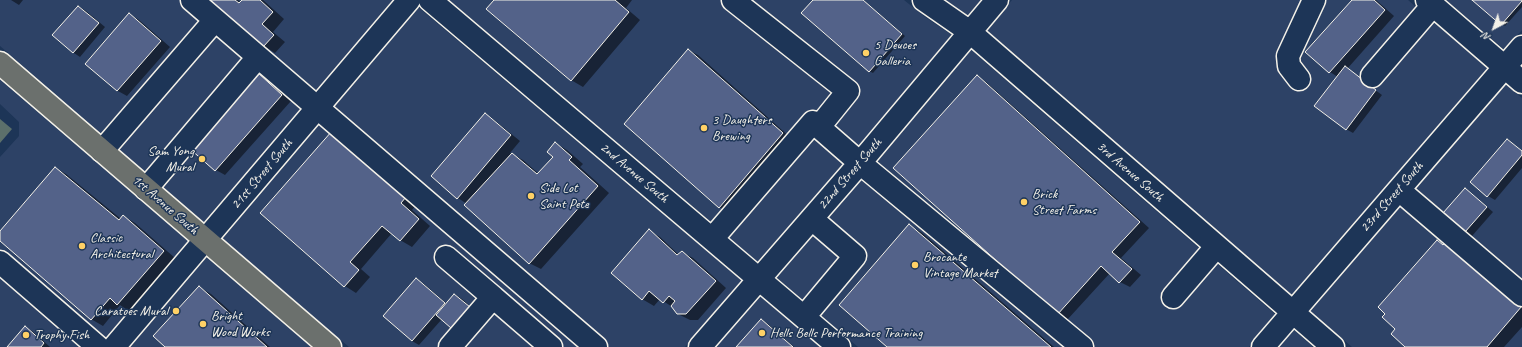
<!DOCTYPE html>
<html>
<head>
<meta charset="utf-8">
<style>
	body { margin:0 }
	#map { position:relative; width:1522px; height:347px; overflow:hidden; background:#1d3557; font-family:Caveat,sans-serif }
	canvas { display:block }
	.north { position:absolute; left:1474px; top:8px; width:40px; height:40px; -webkit-text-stroke:3px #1d3557; paint-order:stroke; rotate:221deg; font-size:11px; font-weight:700; line-height:16px; text-align:center; color:#f4f1e8 }
	.north::after { content:''; display:block; margin:auto; width:14px; height:18px; background:#f4f1e8; clip-path:polygon(50% 0,100% 100%,50% 72%,0 100%) }
</style>
</head>
<body>
<div id="map">
<canvas width="1522" height="347"></canvas>
<div class="north">N</div>
</div>
<script>
const c = document.querySelector('canvas').getContext('2d');
c.lineJoin = 'round';
function paint(path, color) { c.fillStyle = color; c.fill(path, 'evenodd'); }
const shape = rows => new Path2D(rows.map(r => 'M' + r).join(''));
function trace(path, color, width, dash) { c.strokeStyle = color; c.lineWidth = width; c.lineCap = dash ? 'butt' : 'round'; c.setLineDash(dash || []); c.stroke(path); }
function write(font, color, halo, rows, align = 'center') {
  c.font = font + ' Caveat,sans-serif'; c.lineWidth = 3; c.setLineDash([]); c.textBaseline = 'middle'; c.strokeStyle = halo; c.fillStyle = color; for (const [text, x, y, turn = 0] of rows) {
    c.save(); c.translate(x, y); c.rotate((+turn || 0) * Math.PI / 180); c.textAlign = isNaN(turn) ? turn : align; if (halo) c.strokeText(text, 0, 0); c.fillText(text, 0, 0); c.restore();
  }
}
const built = shape([
	[0,0,394,0,205,223,0,46],
	[449,0,904,0,925,17,952,35,759,263],
	[945,0,983,0,969,16],
	[1012,0,1408,0,1488,69,1292,296,986,30],
	[1446,0,1522,0,1522,30,1505,50],
	[418,7,743,281,685,347,349,347,222,238],
	[970,49,1276,315,1249,347,858,347,776,277],
	[0,80,189,242,99,347,0,347,0,157,19,136,19,122,0,104],
	[1505,84,1522,98,1522,347,1352,347,1309,310],
	[206,257,311,347,128,347],
	[760,296,820,347,715,347],
	[1293,329,1313,347,1278,347]
]);
const green = shape([
	[0,119,12,129,0,143]
]);
const shadow = shape([
	[11,0,23,0,19,5],
	[212,0,238,0,241,3,243,0,263,0,284,19,273,32,285,42,275,53,264,46],
	[495,0,632,0,626,8,640,20,583,87,571,80],
	[814,0,863,0,905,36,873,73,869,71],
	[1353,0,1376,0,1394,16,1347,69,1382,95,1353,133,1346,129,1338,77,1330,72],
	[1474,0,1522,0,1522,7,1505,26],
	[79,7,86,11,105,27,80,57,74,53,53,35],
	[129,14,139,20,170,47,127,96,118,91,87,64],
	[688,50,698,55,792,139,729,212,719,207],
	[256,72,266,78,291,101,225,175,216,170],
	[977,77,986,82,1149,228,1121,258,1141,275,1130,287,1120,282,1110,273,1067,320,1058,314],
	[485,114,494,120,520,141,510,153,523,160,539,174,554,157,555,143,567,150,583,164,580,167,609,193,541,269,529,263,467,204,458,198],
	[332,133,417,204,412,210,430,226,412,247,400,240,392,233,361,269,370,277,356,293,345,286,261,213],
	[1507,140,1522,151,1522,168,1495,200,1488,196],
	[55,168,66,174,121,219,123,216,135,223,175,258,129,311,120,305,103,326,91,319,0,239,0,233],
	[1465,190,1472,194,1493,212,1472,236,1465,232],
	[910,226,921,232,1054,347,889,347],
	[649,231,660,237,679,255,682,252,693,258,726,288,698,320,690,320,678,314,674,308,660,299,654,306,642,299],
	[1437,241,1522,304,1522,327,1504,347,1407,347,1397,328],
	[417,280,424,284,447,304,455,295,462,299,476,312,459,332,442,319,419,345,412,341,385,316],
	[199,287,211,294,270,347,167,347],
	[761,320,768,324,794,347,738,347],
	[25,327,32,331,50,347,8,347]
]);
const building = shape([
	[210,0,235,0,239,3,242,0,260,0,273,12,262,24,274,35,263,47,210,0],
	[494,0,615,0,629,12,571,81,486,9,494,0],
	[813,0,863,0,902,34,869,72,801,13,813,0],
	[1352,0,1374,0,1385,10,1329,73,1305,52,1352,0],
	[1472,0,1522,0,1522,1,1501,25,1472,0],
	[78,6,99,23,73,53,52,35,78,6],
	[129,13,161,41,117,91,85,64,129,13],
	[688,49,783,133,719,208,624,124,688,49],
	[1345,66,1376,90,1346,130,1314,106,1345,66],
	[256,71,282,95,215,171,189,148,256,71],
	[977,75,1140,222,1112,252,1132,269,1119,283,1101,266,1057,315,893,168,977,75],
	[485,113,511,135,457,199,431,176,485,113],
	[332,131,406,197,401,203,419,219,400,241,382,226,350,262,359,270,344,287,260,213,332,131],
	[1507,139,1522,151,1522,155,1487,197,1470,182,1507,139],
	[555,142,572,157,569,160,598,186,529,264,464,205,512,153,537,174,553,157,547,152,555,142],
	[55,167,119,220,123,215,164,251,117,305,110,298,91,320,0,241,0,231,55,167],
	[1465,188,1487,207,1465,232,1443,213,1465,188],
	[909,224,1051,347,887,347,839,305,909,224],
	[649,229,677,255,682,251,716,281,686,314,677,314,671,306,675,301,669,296,663,303,649,291,642,300,611,273,649,229],
	[1437,240,1443,245,1447,240,1522,306,1487,347,1405,347,1391,334,1395,329,1382,317,1385,314,1378,307,1437,240],
	[416,278,445,303,412,341,383,316,416,278],
	[199,286,267,347,165,347,153,336,199,286],
	[454,294,470,307,451,328,436,315,454,294],
	[761,319,793,347,736,347,761,319],
	[25,326,44,343,41,347,7,347,25,326]
]);
const minor = shape([
	[192,0,596,347],
	[430,0,839,347],
	[733,0,848,91,819,127],
	[924,0,970,32,1333,347],
	[1427,0,1522,82],
	[1372,76,1433,5],
	[1299,79,1289,66,1288,56,1314,0],
	[102,151,215,20],
	[146,189,258,57],
	[1399,190,1522,295],
	[712,239,813,122,860,163,1082,347],
	[446,257,493,297,450,347],
	[0,262,98,347],
	[493,297,551,347],
	[1173,297,1216,247],
	[804,317,855,256,812,219],
	[114,347,409,0],
	[700,347,860,163,997,0],
	[1263,347,1522,47]
]);
const major = shape([
	[0,63,330,347]
]);
const markers = [
	[866,53,4,"#ffd166"],
	[704,128,4,"#ffd166"],
	[202,159,4,"#ffd166"],
	[531,196,4,"#ffd166"],
	[1024,202,4,"#ffd166"],
	[82,246,4,"#ffd166"],
	[915,265,4,"#ffd166"],
	[176,311,4,"#ffd166"],
	[203,324,4,"#ffd166"],
	[762,333,4,"#ffd166"],
	[26,335,4,"#ffd166"]
];
const poiNames = [
	["5 Deuces",874,45],
	["Galleria",874,61],
	["3 Daughters",712,120],
	["Brewing",712,136],
	["Sam Yong",194,151,"right"],
	["Mural",194,167,"right"],
	["Side Lot",539,188],
	["Saint Pete",539,204],
	["Brick",1032,194],
	["Street Farms",1032,210],
	["Classic",90,238],
	["Architectural",90,254],
	["Brocante",923,257],
	["Vintage Market",923,273],
	["Caratoes Mural",168,311,"right"],
	["Bright",211,316],
	["Wood Works",211,332],
	["Hells Bells Performance Training",770,333],
	["Trophy Fish",34,335]
];
const streetNames = [
	["3rd Avenue South",1130,172,41],
	["2nd Avenue South",634,173,40],
	["21st Street South",262,174,-50],
	["22nd Street South",850,174,-49],
	["23rd Street South",1392,197,-49],
	["1st Avenue South",165,205,41]
];
paint(built, '#2d4266');
paint(green, '#5c706b');
paint(shadow, '#0007');
paint(building, '#536289');
trace(building, '#f4f1e8', 1);
trace(minor, '#f4f1e8', 25);
trace(major, '#f4f1e8', 25);
trace(minor, '#1d3557', 22);
trace(major, '#6b706d', 22);
for (const [x, y, r, color] of markers) { const dot = new Path2D(); dot.arc(x, y, r, 0, 2 * Math.PI); c.fillStyle = color; c.fill(dot); trace(dot, '#1d3557', 1.5); }
write('14px', '#f4f1e8', '#1d3557', poiNames, 'left');
write('14px', '#f4f1e8', '#1d3557', streetNames);
</script>
</body>
</html>
